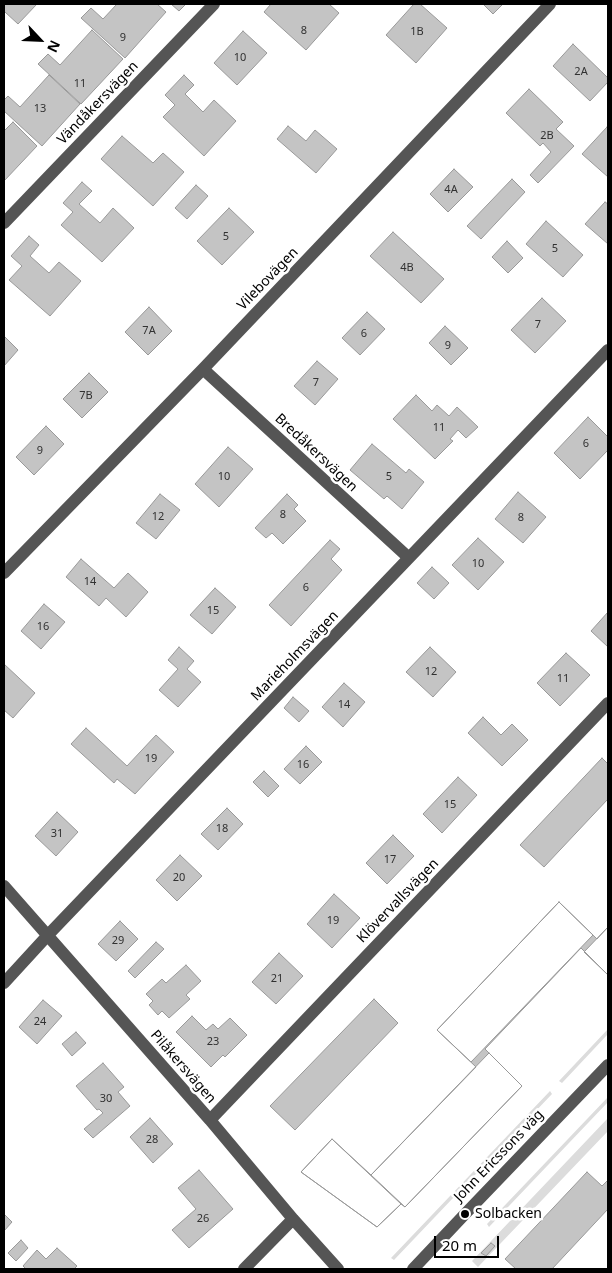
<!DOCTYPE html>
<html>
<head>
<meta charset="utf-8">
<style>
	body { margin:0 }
	#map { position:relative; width:612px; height:1273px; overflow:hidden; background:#fff; font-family:"Noto Sans",sans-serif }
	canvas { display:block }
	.frame { position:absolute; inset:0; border:5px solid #000; pointer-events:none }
	.north { position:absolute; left:15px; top:15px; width:50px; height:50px; -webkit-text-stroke:4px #fff; paint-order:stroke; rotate:115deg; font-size:14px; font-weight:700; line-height:20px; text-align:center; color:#000 }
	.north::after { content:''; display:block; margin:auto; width:18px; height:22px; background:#000; clip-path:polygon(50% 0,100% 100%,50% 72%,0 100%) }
	.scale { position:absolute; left:434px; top:1236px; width:65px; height:22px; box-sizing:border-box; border:2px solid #000; border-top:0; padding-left:6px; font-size:15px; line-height:18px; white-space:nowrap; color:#000; -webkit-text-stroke:4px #fff; paint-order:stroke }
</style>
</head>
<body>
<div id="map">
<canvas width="612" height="1273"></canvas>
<div class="frame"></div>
<div class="north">N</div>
<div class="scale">20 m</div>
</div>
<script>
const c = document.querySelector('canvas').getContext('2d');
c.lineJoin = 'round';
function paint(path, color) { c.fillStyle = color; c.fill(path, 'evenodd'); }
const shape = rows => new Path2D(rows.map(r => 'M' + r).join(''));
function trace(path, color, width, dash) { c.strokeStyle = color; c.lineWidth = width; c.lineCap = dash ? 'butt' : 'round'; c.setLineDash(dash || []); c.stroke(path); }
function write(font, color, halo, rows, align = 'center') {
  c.font = font + ' "Noto Sans",sans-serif'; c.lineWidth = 5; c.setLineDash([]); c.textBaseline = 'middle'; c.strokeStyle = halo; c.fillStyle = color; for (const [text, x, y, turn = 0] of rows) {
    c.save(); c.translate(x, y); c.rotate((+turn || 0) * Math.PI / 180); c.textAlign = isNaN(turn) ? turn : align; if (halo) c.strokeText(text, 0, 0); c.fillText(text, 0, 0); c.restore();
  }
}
const green = shape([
	[608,1029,608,1034,562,1083,559,1081],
	[550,1091,552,1094,394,1260,391,1258],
	[608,1097,608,1102,489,1227,487,1224],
	[608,1118,608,1131,478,1267,472,1261]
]);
const building = shape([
	[4,4,37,4,18,24,5,12,4,13,4,4],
	[117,4,157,4,166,12,125,58,81,18,91,8,103,19,117,4],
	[171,4,186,4,179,11,171,4],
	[271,4,329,4,339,13,306,50,264,12,271,4],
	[414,4,420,4,447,28,416,63,386,35,414,4],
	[483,4,503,4,493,14,483,4],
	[92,30,123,59,81,104,38,64,48,54,60,65,92,30],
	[243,31,267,53,237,85,214,63,243,31],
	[573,44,608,78,608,82,590,101,553,66,573,44],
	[49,75,80,104,42,146,4,111,4,100,8,96,20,107,49,75],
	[184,75,194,85,185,94,203,112,214,100,236,121,204,156,163,117,175,105,165,95,184,75],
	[529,89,563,122,556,129,574,146,538,183,530,175,551,152,543,143,540,146,506,113,529,89],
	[13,122,37,146,4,181,4,131,13,122],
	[288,126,306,141,315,130,337,149,316,173,277,139,288,126],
	[607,127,608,129,608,177,582,154,607,127],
	[122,136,153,163,163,153,184,172,153,206,101,159,122,136],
	[454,169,473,187,448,212,430,194,454,169],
	[512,179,525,192,481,239,467,226,512,179],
	[82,182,92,191,79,204,100,223,113,208,134,228,102,262,61,225,73,212,63,203,82,182],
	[196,185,208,196,187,219,175,208,196,185],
	[605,202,608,204,608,244,585,224,605,202],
	[229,208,254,232,222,265,197,241,229,208],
	[546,221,583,255,563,277,526,244,546,221],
	[393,232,444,279,421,303,370,256,393,232],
	[29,236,39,245,30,256,49,273,59,262,81,281,50,316,9,280,22,266,11,256,29,236],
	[507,241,523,258,508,273,492,257,507,241],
	[542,298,566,321,535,353,511,330,542,298],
	[149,307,172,331,148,355,125,332,149,307],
	[367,312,385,329,360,355,342,338,367,312],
	[445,326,468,348,451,365,429,343,445,326],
	[4,336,18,350,4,366,4,336],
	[317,361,338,379,315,405,294,386,317,361],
	[89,373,108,392,82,418,63,399,89,373],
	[416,395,432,411,437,405,449,416,457,407,478,427,466,438,458,430,450,439,453,441,435,459,393,419,416,395],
	[588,417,608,437,608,450,580,479,554,453,588,417],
	[46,426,64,444,34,475,16,457,46,426],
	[372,444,406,473,409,469,424,482,402,509,387,496,384,499,350,470,372,444],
	[228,447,253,469,219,507,195,484,228,447],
	[518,492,546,517,523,543,495,519,518,492],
	[160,494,180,510,156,539,136,523,160,494],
	[287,494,298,505,294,509,306,521,283,544,272,533,266,538,255,528,287,494],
	[478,538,504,562,478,590,452,565,478,538],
	[330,540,340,549,331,559,342,570,291,626,269,605,330,540],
	[81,559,114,588,128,573,148,592,126,617,106,598,99,606,66,577,81,559],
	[432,567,449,583,434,599,417,583,432,567],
	[215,588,236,607,212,634,190,615,215,588],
	[44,604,65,622,41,649,21,631,44,604],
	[608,612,608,647,591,631,608,612],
	[179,647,194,661,187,669,201,682,178,707,159,690,178,669,168,660,179,647],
	[430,647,456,672,433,697,406,672,430,647],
	[566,653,590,675,560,706,537,683,566,653],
	[4,664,35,693,13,718,4,710,4,664],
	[344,683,365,702,343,727,322,707,344,683],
	[293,697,309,711,299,722,284,708,293,697],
	[483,717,501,735,512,724,528,740,502,766,468,733,483,717],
	[86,728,127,766,156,735,174,752,135,794,117,779,114,783,71,744,86,728],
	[306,746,322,762,300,784,284,769,306,746],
	[602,758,608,764,608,799,544,867,520,845,602,758],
	[264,771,279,786,268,797,253,782,264,771],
	[458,777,477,795,442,833,423,814,458,777],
	[227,808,243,824,218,850,201,834,227,808],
	[57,812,78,832,56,856,35,836,57,812],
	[393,835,414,856,387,884,366,863,393,835],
	[180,855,202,876,177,901,156,880,180,855],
	[334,894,360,918,332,948,307,924,334,894],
	[559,902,593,935,471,1062,437,1030,559,902],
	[559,902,597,939,608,927,608,975,581,948,485,1049,522,1086,405,1207,401,1204,377,1227,301,1172,332,1139,371,1175,476,1067,437,1030,559,902],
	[120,921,138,939,116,961,98,944,120,921],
	[608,927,608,975,584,952,608,927],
	[156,942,164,949,135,978,128,971,156,942],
	[279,953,303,976,276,1004,252,982,279,953],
	[186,965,201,981,186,995,190,999,169,1018,162,1011,158,1015,149,1005,153,1001,146,994,162,979,166,983,186,965],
	[374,999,398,1023,295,1130,270,1106,374,999],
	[43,1000,62,1016,37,1044,19,1027,43,1000],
	[192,1016,206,1030,213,1024,218,1029,230,1018,247,1035,225,1057,223,1055,211,1067,176,1032,192,1016],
	[76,1032,86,1043,72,1056,62,1044,76,1032],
	[489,1053,522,1086,405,1207,371,1175,489,1053],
	[103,1063,124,1087,118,1092,130,1106,93,1138,84,1129,103,1113,99,1109,97,1110,76,1086,103,1063],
	[150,1118,173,1144,153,1163,130,1137,150,1118],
	[332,1139,401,1204,377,1227,301,1172,332,1139],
	[199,1170,233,1209,189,1248,172,1230,196,1209,178,1188,199,1170],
	[587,1172,602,1186,608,1180,608,1209,552,1269,516,1269,505,1259,587,1172],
	[4,1214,12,1222,4,1231,4,1214],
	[21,1240,28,1248,16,1261,8,1253,21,1240],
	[491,1243,495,1246,486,1256,481,1253,491,1243],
	[57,1248,77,1266,74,1269,26,1269,23,1266,37,1250,46,1259,57,1248]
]);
const minor = shape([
	[4,223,214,4],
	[203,369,409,558],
	[4,573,203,369,550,4],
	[4,886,210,1120,293,1219,338,1269],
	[4,983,48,935,608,350],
	[210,1120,608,703],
	[244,1269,293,1219],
	[413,1269,465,1214,608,1065]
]);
const markers = [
	[465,1214,5,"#000"]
];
const numberNames = [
	["8",304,31],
	["1B",417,32],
	["9",123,38],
	["10",240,58],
	["2A",581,72],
	["11",80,84],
	["13",40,109],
	["2B",547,136],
	["4A",451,190],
	["5",226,237],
	["5",555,249],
	["4B",407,268],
	["7",538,325],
	["7A",149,331],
	["6",364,334],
	["9",448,346],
	["7",316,383],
	["7B",86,396],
	["11",439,428],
	["6",586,444],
	["9",40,451],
	["10",224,477],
	["5",389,477],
	["8",283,515],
	["12",158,517],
	["8",521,518],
	["10",478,564],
	["14",90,582],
	["6",306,588],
	["15",213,611],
	["16",43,627],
	["12",431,672],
	["11",563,679],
	["14",344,705],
	["19",151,759],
	["16",303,765],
	["15",450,805],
	["18",222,829],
	["31",57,834],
	["17",390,860],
	["20",179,878],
	["19",333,921],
	["29",118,941],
	["21",277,979],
	["24",40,1022],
	["23",213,1042],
	["30",106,1099],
	["28",152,1140],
	["26",203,1219]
];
const streetNames = [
	["Vändåkersvägen",98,103,-46],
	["Vilebovägen",268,279,-46],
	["Bredåkersvägen",316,453,43],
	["Marieholmsvägen",295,656,-46],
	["Klövervallsvägen",398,901,-46],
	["Pilåkersvägen",183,1067,49],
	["John Ericssons väg",499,1156,-46]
];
const poiNames = [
	["Solbacken",475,1214]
];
paint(green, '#dcdcdc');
paint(building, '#c4c4c4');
trace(building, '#999', 1);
trace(minor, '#555', 12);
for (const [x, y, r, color] of markers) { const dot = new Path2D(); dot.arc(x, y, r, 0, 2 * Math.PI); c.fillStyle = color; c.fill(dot); trace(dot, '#fff', 2); }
write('11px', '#313131', null, numberNames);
write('14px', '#000', '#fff', streetNames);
write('14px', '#000', '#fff', poiNames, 'left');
</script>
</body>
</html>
